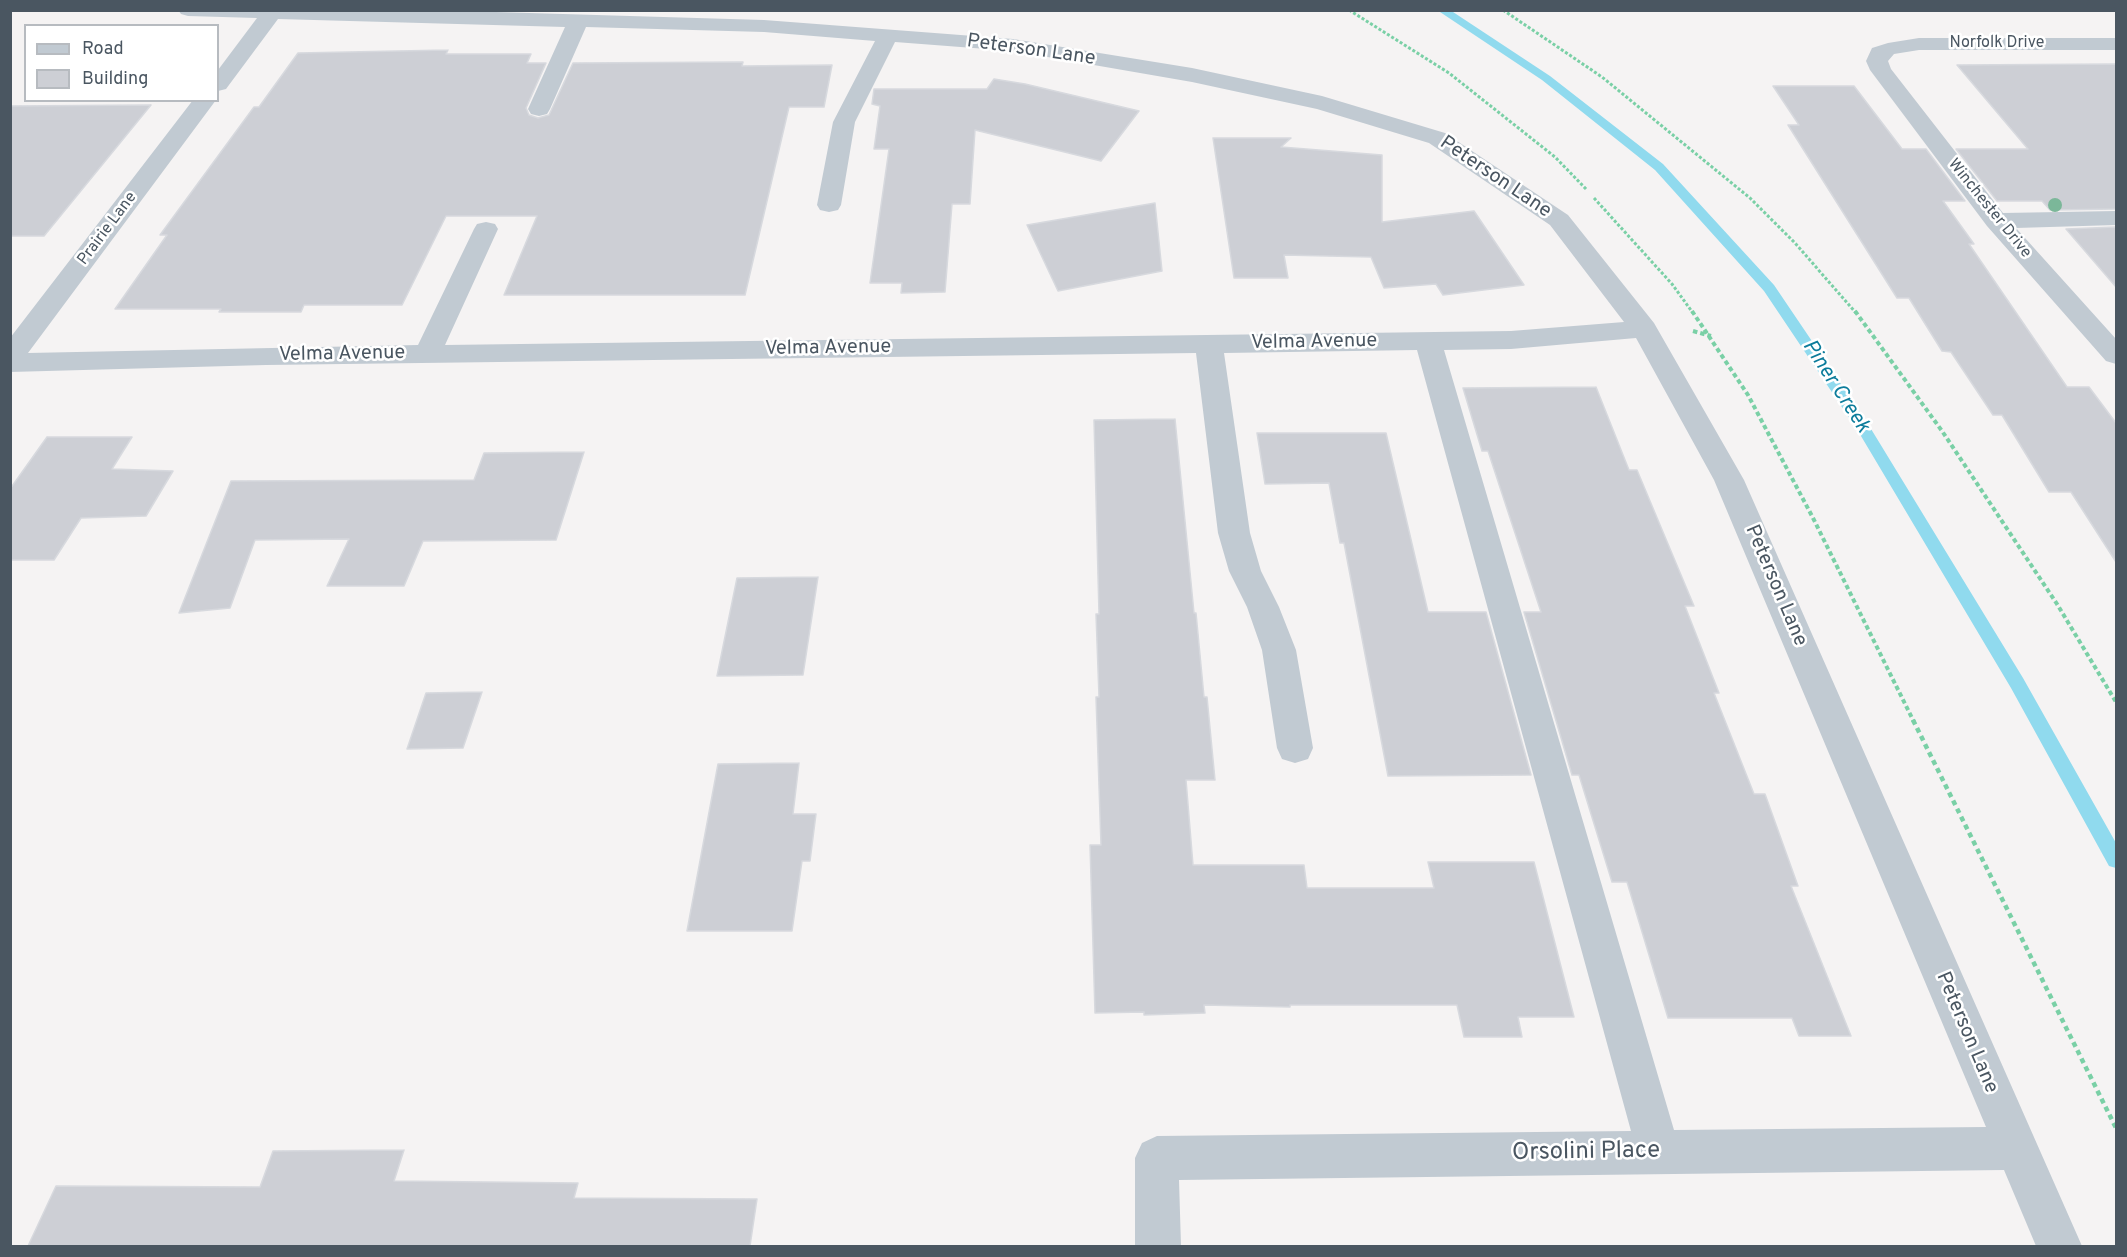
<!DOCTYPE html>
<html>
<head>
<meta charset="utf-8">
<style>
	body { margin:0 }
	#map { position:relative; width:2127px; height:1257px; overflow:hidden; background:#f5f3f3; font-family:Overpass,sans-serif }
	canvas { display:block }
	.frame { position:absolute; inset:0; border:12px solid #4a5661; pointer-events:none }
	.legend { position:absolute; left:24px; top:24px; width:195px; height:78px; box-sizing:border-box; background:#fff; border:2px solid #b7bbc0; margin:0; padding:8px 10px; list-style:none; font-size:18px; color:#4a5661 }
	.legend li { display:flex; align-items:center; gap:12px; height:30px }
	.legend b { width:30px; border:2px solid #b7bbc0 }
</style>
</head>
<body>
<div id="map">
<canvas width="2127" height="1257"></canvas>
<div class="frame"></div>
<ul class="legend">
<li><b style="height:8px;background:#c1cad2"></b>Road</li>
<li><b style="height:16px;background:#cdcfd5"></b>Building</li>
</ul>
</div>
<script>
const c = document.querySelector('canvas').getContext('2d');
c.lineJoin = 'round';
const shape = rows => new Path2D(rows.map(r => 'M' + r).join(''));
function paint(path, color) { c.fillStyle = color; c.fill(path, 'evenodd'); }
function trace(path, color, width, dash) { c.strokeStyle = color; c.lineWidth = width; c.lineCap = dash ? 'butt' : 'round'; c.setLineDash(dash || []); c.stroke(path); }
function write(font, color, halo, rows, align = 'center') {
  c.font = font + ' Overpass,sans-serif'; c.lineWidth = 5; c.setLineDash([]); c.textBaseline = 'middle'; c.strokeStyle = halo; c.fillStyle = color; for (const [text, x, y, turn = 0] of rows) {
    c.save(); c.translate(x, y); c.rotate((+turn || 0) * Math.PI / 180); c.textAlign = isNaN(turn) ? turn : align; if (halo) c.strokeText(text, 0, 0); c.fillText(text, 0, 0); c.restore();
  }
}
const stream = shape([
	[1437,10,1450,10,1550,76,1663,164,1774,285,1868,424,2023,678,2116,843,2116,868,2109,866,2011,688,1858,431,1764,291,1655,170,1542,80,1437,10]
]);
const building = shape([
	[448,50,446,54,531,54,527,63,546,63,526,108,529,115,538,118,549,115,573,63,743,62,742,66,832,65,824,107,789,107,745,295,504,295,537,216,446,216,402,305,304,305,301,312,219,312,221,309,115,309,167,235,160,235,254,107,259,107,298,53,448,50],
	[2116,64,2116,209,2050,210,2042,201,1997,201,1956,149,2028,149,1957,65,2116,64],
	[994,79,1025,84,1139,111,1101,161,975,130,970,204,952,204,945,292,901,293,902,283,870,283,889,149,874,149,880,106,872,104,874,89,987,89,994,79],
	[1773,86,1854,86,1902,149,1926,149,1965,201,1943,201,1974,244,1969,244,2067,387,2089,387,2116,423,2116,562,2071,492,2049,492,2002,415,1993,415,1951,352,1942,351,1909,298,1897,298,1788,125,1799,125,1773,86],
	[151,105,44,236,10,236,10,106,151,105],
	[1213,138,1291,138,1281,147,1382,155,1382,222,1474,211,1524,285,1443,295,1436,284,1384,288,1371,257,1284,255,1288,278,1234,278,1213,138],
	[1155,203,1162,271,1058,291,1027,225,1155,203],
	[2116,227,2116,287,2066,229,2116,227],
	[1596,387,1629,470,1637,470,1694,606,1685,606,1719,693,1714,693,1754,794,1765,794,1798,886,1791,886,1851,1036,1799,1036,1792,1018,1668,1018,1627,882,1612,882,1579,775,1572,775,1524,612,1541,612,1488,451,1482,451,1463,388,1596,387],
	[1175,419,1194,613,1196,613,1204,697,1207,697,1215,780,1186,780,1193,865,1304,865,1307,888,1434,888,1428,862,1534,862,1574,1017,1518,1017,1522,1037,1464,1037,1457,1005,1290,1005,1290,1007,1204,1005,1205,1013,1144,1015,1144,1012,1095,1013,1090,845,1101,845,1096,697,1099,697,1096,614,1099,614,1094,420,1175,419],
	[1257,433,1386,433,1428,612,1486,612,1531,775,1388,776,1344,543,1340,543,1329,483,1265,484,1257,433],
	[47,437,132,437,112,469,173,471,146,516,81,518,54,560,10,560,10,489,47,437],
	[584,452,556,540,423,541,404,586,327,586,349,539,255,540,230,608,179,613,231,481,474,480,484,453,584,452],
	[818,577,803,675,717,676,737,578,818,577],
	[482,692,463,748,407,749,426,693,482,692],
	[799,763,793,814,816,814,810,861,802,861,792,931,687,931,718,764,799,763],
	[404,1150,394,1181,578,1183,574,1198,757,1199,750,1246,28,1246,56,1186,260,1187,273,1151,404,1150]
]);
const pathFar2 = shape([
	[1349,10,1449,73,1555,157,1587,190],
	[1503,10,1602,77,1750,198,1795,243,1856,313],
	[1594,198,1672,284,1693,313]
]);
const pathFar1 = shape([
	[1692,311,1748,395,1813,518,1914,722],
	[1855,311,1942,431,2057,604,2116,702],
	[1693,331,1711,336]
]);
const path = shape([
	[1913,720,2116,1128]
]);
const minor = shape([
	[178,10,429,10,764,20,1013,39,1192,68,1322,96,1445,133,1568,215,1654,323,1744,480,2082,1246,2036,1246,2004,1170,1179,1180,1181,1246,1135,1246,1135,1158,1142,1143,1157,1136,1631,1131,1417,350,1224,353,1250,533,1261,571,1279,607,1296,650,1313,748,1308,759,1295,763,1282,759,1277,748,1262,650,1247,607,1229,571,1218,533,1196,353,266,365,10,372,10,338,193,100,216,100,28,353,418,345,474,229,477,224,486,222,495,224,498,229,445,345,1511,331,1624,322,1550,225,1429,143,1317,109,1192,82,1013,51,895,42,855,122,841,205,838,210,829,212,820,210,817,205,833,122,875,41,764,32,586,27,550,109,547,114,539,116,531,114,528,109,565,27,278,19,226,89,218,91,218,70,257,18,188,16,181,14,178,10],
	[1636,338,1714,480,1986,1127,1674,1130,1444,350,1511,349,1636,338],
	[1919,38,2116,38,2116,50,1919,50,1894,54,1888,61,1891,69,2003,213,2116,211,2116,225,2016,228,2116,339,2116,364,2106,361,1987,226,1870,70,1866,61,1872,48,1888,43,1919,38]
]);
const trees = [
	[2055,205]
];
const farStreetnames = [
	["Norfolk Drive",1997,44],
	["Winchester Drive",1989,209,51],
	["Prairie Lane",108,229,-53]
];
const streetNames = [
	["Peterson Lane",1031,51,8],
	["Peterson Lane",1495,178,34],
	["Velma Avenue",1314,343,-1],
	["Velma Avenue",828,349,-1],
	["Velma Avenue",342,355,-1],
	["Peterson Lane",1775,586,67],
	["Peterson Lane",1966,1033,67]
];
const waterNames = [
	["Piner Creek",1835,387,57]
];
const nearStreetnames = [
	["Orsolini Place",1586,1153,-1]
];
paint(stream, '#90daee');
paint(building, '#cdcfd5');
trace(building, '#d7d9de', 1.5);
trace(pathFar2, '#7ad0a6', 3, [3, 2]);
trace(pathFar1, '#7ad0a6', 4, [4.5, 3]);
trace(path, '#7ad0a6', 4.5, [5, 4]);
paint(minor, '#c1cad2');
c.fillStyle = '#7bb799';
for (const [x, y] of trees) { c.beginPath(); c.arc(x, y, 7, 0, 2 * Math.PI); c.fill(); }
write('16px', '#4a5661', '#fff', farStreetnames);
write('20px', '#4a5661', '#fff', streetNames);
write('italic 21px', '#0c7c9b', '#fff', waterNames);
write('24px', '#4a5661', '#fff', nearStreetnames);
</script>
</body>
</html>
